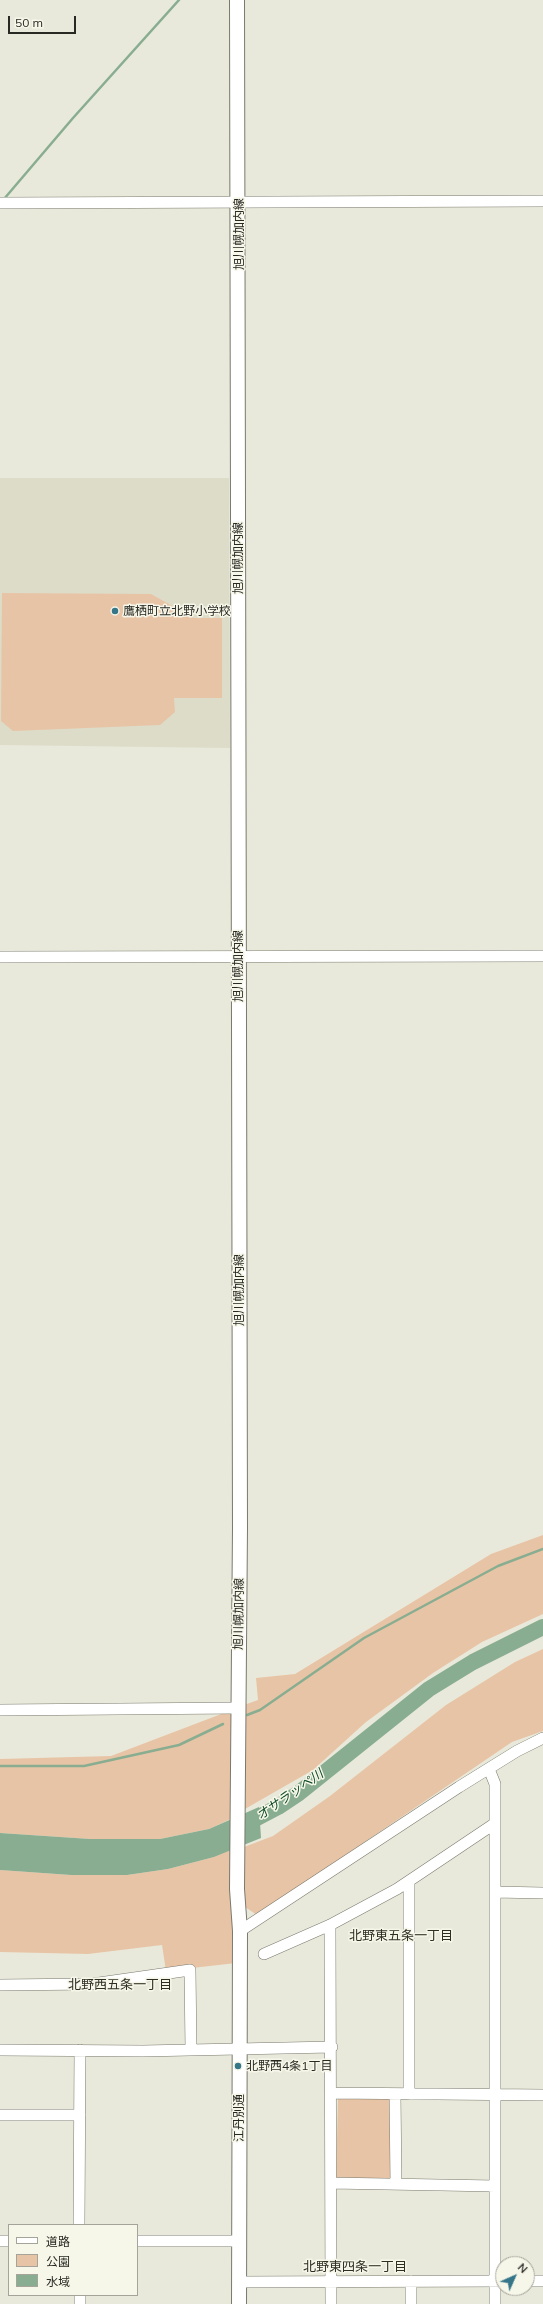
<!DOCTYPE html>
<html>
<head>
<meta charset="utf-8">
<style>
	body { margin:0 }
	#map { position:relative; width:543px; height:2304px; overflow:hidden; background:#e9e9db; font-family:Mulish,"Noto Sans JP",sans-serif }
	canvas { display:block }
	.legend { position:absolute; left:8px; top:2224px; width:130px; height:72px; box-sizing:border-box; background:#f6f6e9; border:1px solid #a4a49a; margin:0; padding:5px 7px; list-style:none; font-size:12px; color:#292924 }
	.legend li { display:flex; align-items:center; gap:8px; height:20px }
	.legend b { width:20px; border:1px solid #a4a49a }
	.north { position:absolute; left:495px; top:2256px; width:40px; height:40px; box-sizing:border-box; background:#f6f6e9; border:1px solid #a4a49a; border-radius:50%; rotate:45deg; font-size:11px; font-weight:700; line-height:16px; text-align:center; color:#292924 }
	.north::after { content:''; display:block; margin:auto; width:14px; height:18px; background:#357688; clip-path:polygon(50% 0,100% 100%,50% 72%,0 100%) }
	.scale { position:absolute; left:8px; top:16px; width:68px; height:18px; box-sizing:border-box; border:2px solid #292924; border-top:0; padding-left:5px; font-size:12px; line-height:14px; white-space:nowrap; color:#292924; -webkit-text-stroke:3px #f6f6e9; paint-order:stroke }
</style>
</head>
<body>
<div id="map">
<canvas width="543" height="2304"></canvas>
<ul class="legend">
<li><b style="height:5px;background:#fff"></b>道路</li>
<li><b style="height:11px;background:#e8c4a6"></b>公園</li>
<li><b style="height:11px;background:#88ad90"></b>水域</li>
</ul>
<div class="north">N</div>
<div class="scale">50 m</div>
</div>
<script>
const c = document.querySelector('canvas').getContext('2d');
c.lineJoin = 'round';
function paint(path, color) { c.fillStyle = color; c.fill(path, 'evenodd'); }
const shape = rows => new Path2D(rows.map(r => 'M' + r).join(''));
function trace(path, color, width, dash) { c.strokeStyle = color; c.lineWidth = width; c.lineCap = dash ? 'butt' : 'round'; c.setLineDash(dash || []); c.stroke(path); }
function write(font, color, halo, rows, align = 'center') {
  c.font = font + ' Mulish,"Noto Sans JP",sans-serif'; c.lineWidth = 3; c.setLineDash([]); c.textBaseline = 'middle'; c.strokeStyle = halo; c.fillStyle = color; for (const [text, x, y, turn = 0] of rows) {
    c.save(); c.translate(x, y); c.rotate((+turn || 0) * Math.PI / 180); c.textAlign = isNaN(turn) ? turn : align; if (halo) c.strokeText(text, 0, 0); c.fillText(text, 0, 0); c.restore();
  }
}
const built = shape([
	[0,478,229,478,230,748,0,745]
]);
const green = shape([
	[2,593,151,594,194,618,222,618,222,698,174,698,175,712,160,725,13,731,1,721],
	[543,1535,543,1614,482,1642,433,1673,366,1722,313,1770,245,1809,244,1705,258,1700,256,1678,295,1674,491,1554],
	[543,1649,543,1731,512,1742,257,1915,245,1907,244,1847,273,1836,330,1796,446,1705,515,1662],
	[237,1708,235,1817,209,1829,160,1839,90,1839,0,1833,0,1759,111,1756],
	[233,1849,236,1963,166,1971,162,1945,88,1954,0,1952,0,1870,71,1875,127,1875,168,1869,214,1857],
	[338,2097,393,2098,391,2181,336,2180]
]);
const water = shape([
	[259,1807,261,1838,214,1857,168,1869,127,1875,71,1875,0,1870,0,1833,90,1839,160,1839,209,1829]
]);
const stream = shape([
	[4,199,73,118,179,0],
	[247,1715,260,1710,364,1638,498,1566,543,1549],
	[0,1766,84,1766,179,1745,223,1724]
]);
const river = shape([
	[240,1827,278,1807,299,1793,429,1689,473,1662,543,1627]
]);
const minor = shape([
	[0,203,543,201],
	[0,957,543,956],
	[0,1710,238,1708],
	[489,1769,495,1784,495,2304],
	[409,1882,409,2094],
	[495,1892,543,1893],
	[330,1925,331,2304],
	[240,1931,459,1787,517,1751,543,1738],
	[264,1954,330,1925,397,1889,494,1824],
	[0,1985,92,1984,190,1970,191,2050],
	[0,2050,143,2051,332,2047],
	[331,2093,543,2095],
	[395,2094,396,2184],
	[0,2115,80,2115],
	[331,2183,495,2186],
	[79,2225,80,2050],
	[0,2241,9,2241],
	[137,2241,239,2241],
	[411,2281,411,2304],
	[527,2281,543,2281],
	[239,2282,503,2281],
	[80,2295,80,2304]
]);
const major = shape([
	[237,0,240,1527,237,1889,240,1931,239,2304]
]);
const markers = [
	[115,611,4,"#357688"],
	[238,2066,4,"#357688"]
];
const streetNames = [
	["旭川幌加内線",239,234,-90],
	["旭川幌加内線",238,558,-90],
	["旭川幌加内線",238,966,-90],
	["旭川幌加内線",239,1290,-90],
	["旭川幌加内線",239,1614,-89],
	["江丹別通",239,2118,-90]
];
const poiNames = [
	["鷹栖町立北野小学校",123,611],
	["北野西4条1丁目",246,2066]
];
const waterNames = [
	["オサラッペ川",290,1795,-35]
];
const neighbourhoodNames = [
	["北野東五条一丁目",401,1936],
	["北野西五条一丁目",120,1985],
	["北野東四条一丁目",355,2267]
];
paint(built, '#dcdcc8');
paint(green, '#e8c4a6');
paint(water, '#88ad90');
trace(stream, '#88ad90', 2.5);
trace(river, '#88ad90', 16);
trace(minor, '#79796d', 12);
trace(major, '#79796d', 16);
trace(minor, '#fff', 11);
trace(major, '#fff', 14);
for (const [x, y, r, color] of markers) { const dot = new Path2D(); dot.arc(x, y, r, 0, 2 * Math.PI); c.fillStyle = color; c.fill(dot); trace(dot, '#f6f6e9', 1.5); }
write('12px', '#292924', '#f6f6e9', streetNames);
write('12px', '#292924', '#f6f6e9', poiNames, 'left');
write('italic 13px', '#0e4c26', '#f6f6e9', waterNames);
write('13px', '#2e2e23', '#f6f6e9', neighbourhoodNames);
</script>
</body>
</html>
